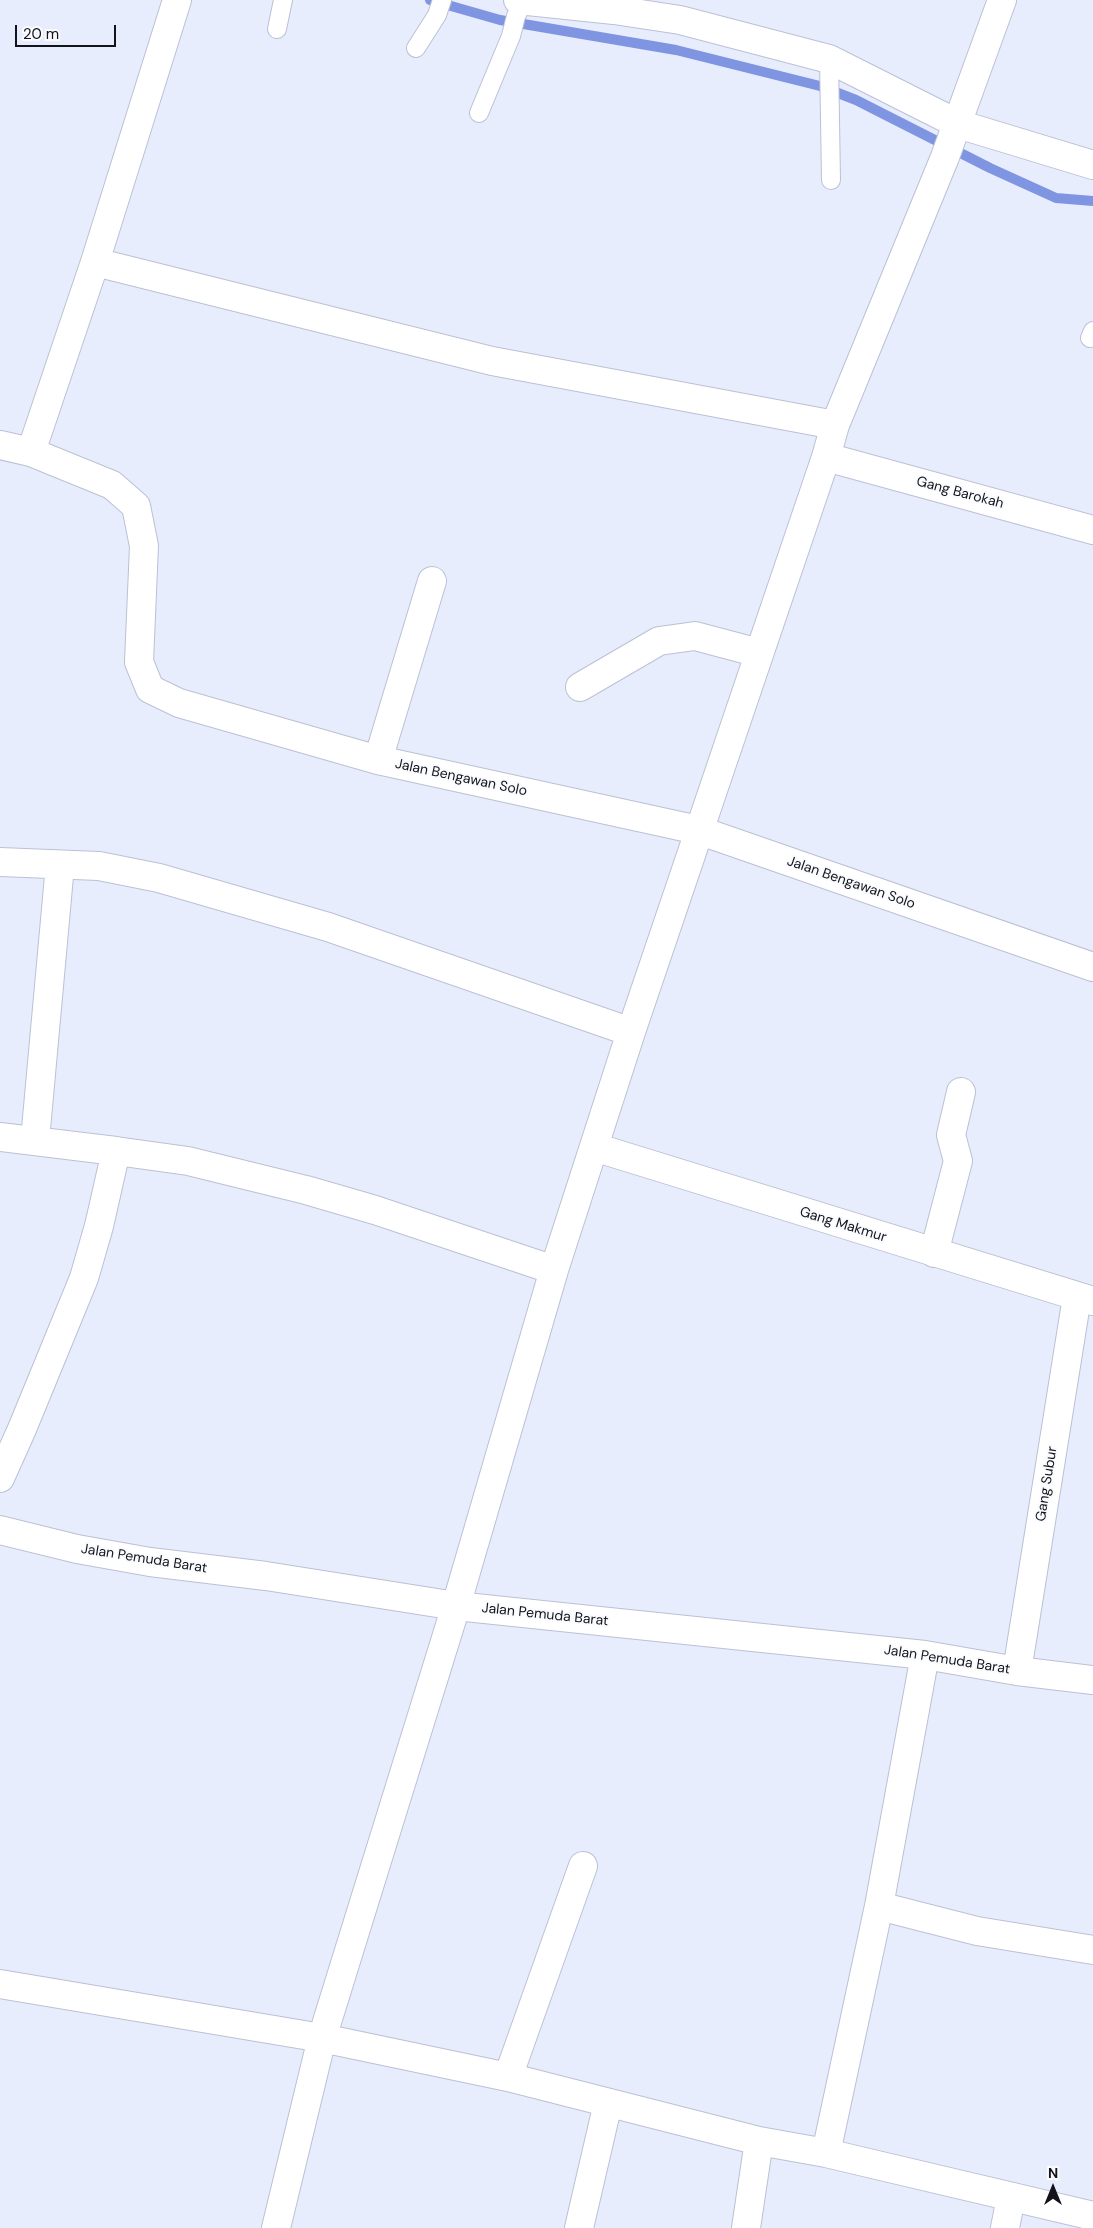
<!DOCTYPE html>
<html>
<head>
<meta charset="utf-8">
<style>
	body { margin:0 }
	#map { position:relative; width:1093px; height:2228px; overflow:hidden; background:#e8edfd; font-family:"DM Sans",sans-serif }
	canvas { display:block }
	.north { position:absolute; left:1028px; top:2163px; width:50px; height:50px; -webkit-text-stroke:4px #fafbff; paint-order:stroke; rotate:0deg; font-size:14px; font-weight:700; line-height:20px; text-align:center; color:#12141a }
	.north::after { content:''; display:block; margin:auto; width:18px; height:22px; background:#12141a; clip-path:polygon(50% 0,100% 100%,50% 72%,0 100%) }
	.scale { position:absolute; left:15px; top:25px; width:101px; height:22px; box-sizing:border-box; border:2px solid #12141a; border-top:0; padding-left:6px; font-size:15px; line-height:18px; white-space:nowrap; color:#12141a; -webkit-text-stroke:4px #fafbff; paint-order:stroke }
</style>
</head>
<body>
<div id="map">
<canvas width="1093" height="2228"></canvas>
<div class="north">N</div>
<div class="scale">20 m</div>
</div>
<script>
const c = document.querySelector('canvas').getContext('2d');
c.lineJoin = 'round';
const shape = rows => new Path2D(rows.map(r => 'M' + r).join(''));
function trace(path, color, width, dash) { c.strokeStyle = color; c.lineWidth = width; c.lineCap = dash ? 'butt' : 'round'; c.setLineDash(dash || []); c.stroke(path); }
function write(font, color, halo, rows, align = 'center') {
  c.font = font + ' "DM Sans",sans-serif'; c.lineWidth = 4; c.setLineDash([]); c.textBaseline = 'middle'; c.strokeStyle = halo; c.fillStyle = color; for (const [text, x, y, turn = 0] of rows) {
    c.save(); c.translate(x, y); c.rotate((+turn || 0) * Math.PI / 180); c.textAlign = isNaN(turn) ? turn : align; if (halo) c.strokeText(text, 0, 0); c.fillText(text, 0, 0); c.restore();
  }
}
const stream = shape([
	[430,0,500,20,676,50,820,86,856,100,990,168,1056,198,1093,201]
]);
const service = shape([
	[277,29,283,0],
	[416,48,437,15,442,0],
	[829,59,831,180],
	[479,113,511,36,516,16,524,1],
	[1090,338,1093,331]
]);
const minor = shape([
	[518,0,614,10,680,20,829,59,958,124,1093,165],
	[95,262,492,361,835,425],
	[0,445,31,452,112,485,136,506,144,546,139,662,150,689,179,703,378,760,698,830,1093,967],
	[31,452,95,262,177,0],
	[826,457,1093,530],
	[580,687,659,641,695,636,759,653],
	[378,760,432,581],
	[0,862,99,866,159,878,328,927,631,1032],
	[0,1137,116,1151],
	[35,1140,60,865],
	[594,1147,1093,1301],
	[934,1253,958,1161,951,1135,961,1092],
	[0,1478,22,1429,84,1278,99,1226,116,1151,188,1161,306,1190,375,1210,554,1270],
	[0,1530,77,1549,150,1562,266,1576,456,1606,925,1655,1017,1671,1093,1680],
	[1017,1671,1077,1297],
	[879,1906,977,1931,1093,1950],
	[0,1984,322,2038,508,2077,759,2141,826,2153,1093,2216],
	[508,2077,583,1866],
	[826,2153,879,1906,925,1655],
	[276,2228,322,2038,456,1606,554,1270,631,1032,826,457,835,425,945,157,1002,0],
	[579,2228,608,2103],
	[746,2228,759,2141],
	[1005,2228,1011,2197]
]);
const streetNames = [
	["Gang Barokah",960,493,15],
	["Jalan Bengawan Solo",461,778,12],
	["Jalan Bengawan Solo",851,883,19],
	["Gang Makmur",843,1225,17],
	["Gang Subur",1047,1484,-81],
	["Jalan Pemuda Barat",144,1559,9],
	["Jalan Pemuda Barat",545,1615,6],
	["Jalan Pemuda Barat",947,1660,9]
];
trace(stream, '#7f95e2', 10);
trace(service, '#bbc1d4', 20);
trace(minor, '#bbc1d4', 30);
trace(service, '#fff', 18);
trace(minor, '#fff', 28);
write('14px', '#12141a', '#fafbff', streetNames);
</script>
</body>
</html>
